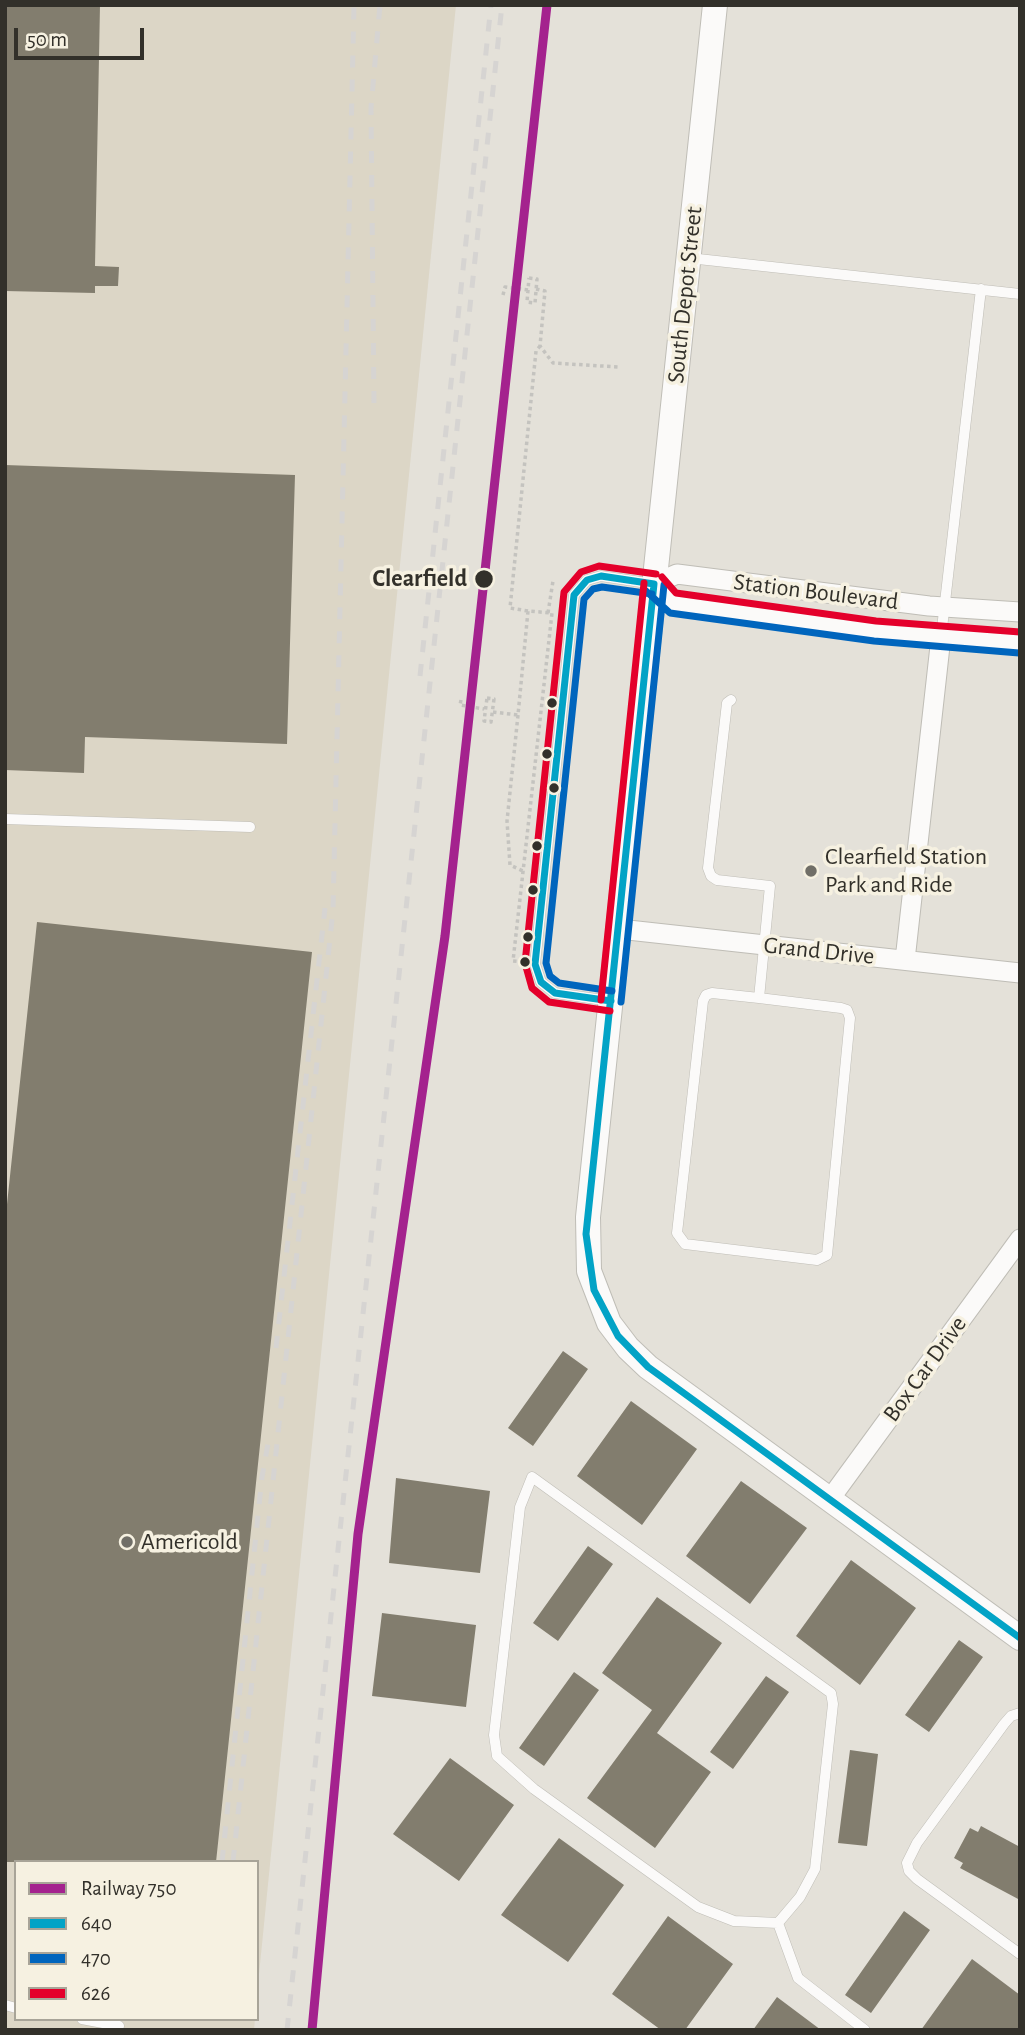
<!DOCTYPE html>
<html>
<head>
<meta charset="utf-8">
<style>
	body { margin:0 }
	#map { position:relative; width:1025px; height:2035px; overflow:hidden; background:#e4e1d9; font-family:"Alegreya Sans",sans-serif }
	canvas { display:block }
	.frame { position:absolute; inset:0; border:7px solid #32302a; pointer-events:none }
	.legend { position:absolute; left:14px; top:1860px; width:245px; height:161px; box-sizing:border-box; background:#f6f1e1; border:2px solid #a8a498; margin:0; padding:9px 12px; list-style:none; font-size:21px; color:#32302a }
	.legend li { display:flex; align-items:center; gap:14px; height:35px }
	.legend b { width:35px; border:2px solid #a8a498 }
	.scale { position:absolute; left:14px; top:28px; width:130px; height:32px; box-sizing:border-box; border:4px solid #32302a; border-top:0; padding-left:9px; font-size:21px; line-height:24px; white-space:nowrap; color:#32302a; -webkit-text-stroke:5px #f6f1e1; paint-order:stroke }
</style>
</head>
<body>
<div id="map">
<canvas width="1025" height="2035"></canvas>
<div class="frame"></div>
<ul class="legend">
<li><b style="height:9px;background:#a4228e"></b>Railway 750</li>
<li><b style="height:9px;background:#02a3c6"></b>640</li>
<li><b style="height:9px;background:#0065bd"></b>470</li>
<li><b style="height:9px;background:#e4002b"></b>626</li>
</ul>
<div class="scale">50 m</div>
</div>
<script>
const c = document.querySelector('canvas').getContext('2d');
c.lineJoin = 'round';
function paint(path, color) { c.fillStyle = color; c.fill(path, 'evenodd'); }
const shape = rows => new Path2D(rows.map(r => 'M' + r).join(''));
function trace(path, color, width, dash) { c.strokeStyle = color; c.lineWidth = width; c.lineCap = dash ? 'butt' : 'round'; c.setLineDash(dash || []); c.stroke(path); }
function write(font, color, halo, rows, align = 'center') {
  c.font = font + ' "Alegreya Sans",sans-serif'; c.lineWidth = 7; c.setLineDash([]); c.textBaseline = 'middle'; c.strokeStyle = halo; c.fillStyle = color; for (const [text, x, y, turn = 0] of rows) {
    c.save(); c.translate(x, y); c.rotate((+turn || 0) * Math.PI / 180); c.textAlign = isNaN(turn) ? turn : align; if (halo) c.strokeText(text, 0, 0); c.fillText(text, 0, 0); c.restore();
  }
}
const built = shape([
	[5,5,456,5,257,1994,257,1862,16,1862,16,2019,255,2019,254,2030,5,2030]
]);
const building = shape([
	[5,5,100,5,95,266,119,267,118,286,95,286,95,293,5,291],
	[5,465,295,475,287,744,85,737,84,773,5,770],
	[37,922,312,952,216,1862,5,1862,5,1223],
	[563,1351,588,1369,533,1446,508,1428],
	[631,1401,697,1449,642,1525,577,1476],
	[396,1478,490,1491,480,1573,389,1563],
	[741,1481,807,1528,750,1604,686,1556],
	[588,1546,613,1564,558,1641,533,1623],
	[851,1560,916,1608,860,1685,796,1636],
	[657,1597,722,1643,657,1733,711,1772,655,1848,587,1798,652,1710,602,1673],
	[382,1613,476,1625,466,1707,372,1696],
	[959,1640,983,1657,929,1732,905,1715],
	[574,1672,599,1690,544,1766,519,1748],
	[766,1676,789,1692,733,1769,710,1752],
	[850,1750,878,1754,867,1846,838,1843],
	[450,1758,514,1805,459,1881,393,1834],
	[981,1826,1020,1847,1020,1900,960,1868,963,1863,954,1858,970,1828,978,1832],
	[559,1838,624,1885,568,1962,501,1915],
	[904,1911,930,1930,871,2013,845,1995],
	[668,1916,733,1964,685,2030,661,2030,612,1994],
	[972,1959,1020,1995,1020,2030,921,2030],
	[777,1997,821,2030,753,2030]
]);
const path = shape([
	[529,278,537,279,535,303,527,302,529,278],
	[536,289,545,291,540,346,553,363,618,367],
	[503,295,505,287,528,290],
	[528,611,510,608,536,351,540,346],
	[548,613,553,581],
	[487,698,494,699,491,722,484,721,487,698],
	[461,700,460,705,484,709],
	[493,712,518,715,528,611,552,613,513,961,524,962],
	[518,715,507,821,510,865,523,871]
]);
const service = shape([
	[689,258,1020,294],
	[941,637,981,289],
	[731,700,727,703,708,868,711,876,717,880,770,886,759,998,712,993,706,995,703,1001,677,1233,685,1244,817,1260,827,1255,850,1018,847,1010,841,1008,759,998],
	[5,819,250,827],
	[610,1001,555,993,541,982,535,964,574,595,587,580,601,576,654,584],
	[1020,1713,1011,1716,1004,1724,917,1843,907,1863,909,1871,917,1879,1020,1954],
	[778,1923,800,1897,815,1869,833,1704,831,1693,532,1477,520,1507,494,1735,497,1756,534,1789,698,1907,734,1921,778,1923,798,1978,865,2030],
	[5,2005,16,2008],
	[82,2019,119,2026]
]);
const minor = shape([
	[1020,612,929,606,677,574,654,584,671,603,875,631,1020,643],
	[619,929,1020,973],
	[905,960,941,637],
	[830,1499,1020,1239]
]);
const tertiary = shape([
	[715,5,588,1217,589,1271,609,1323,628,1348,648,1367,1020,1638]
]);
const rail = shape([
	[374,403,371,108,380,5],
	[420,676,491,5],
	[276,1348,325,908],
	[222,1862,262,1477,269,1438],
	[233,1862,333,910,354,5],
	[287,2030,502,5]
]);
const bus1 = shape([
	[654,584,586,1234,594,1290,618,1336,648,1367,1020,1638],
	[611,1001,555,993,541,982,535,964,574,595,587,580,601,576,654,584]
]);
const bus2 = shape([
	[646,591,670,613,874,641,1019,653],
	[612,991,559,983,550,976,546,963,584,599,593,589,602,587,652,594],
	[621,1002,664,585]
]);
const bus3 = shape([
	[662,577,676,593,876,621,1020,632],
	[601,1000,644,583],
	[610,1011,549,1002,532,988,525,963,564,592,581,572,599,566,656,574]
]);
const rail1 = shape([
	[312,2030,358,1534,445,936,547,5]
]);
const markers = [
	[484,579,10,"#32302a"],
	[552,703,6,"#32302a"],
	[547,754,6,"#32302a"],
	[554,788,6,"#32302a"],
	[537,846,6,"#32302a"],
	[811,871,7,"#706e67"],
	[533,890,6,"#32302a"],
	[528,937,6,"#32302a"],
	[525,962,6,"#32302a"],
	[127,1542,7,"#706e67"]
];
const streetNames = [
	["South Depot Street",685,295,-84],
	["Station Boulevard",816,592,7],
	["Grand Drive",819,951,6],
	["Box Car Drive",925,1369,-54]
];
const stopNames = [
	["Clearfield",467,579]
];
const poiNames = [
	["Clearfield Station",825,857],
	["Park and Ride",825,885],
	["Americold",141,1542]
];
paint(built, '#dcd6c6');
paint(building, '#827d6e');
trace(service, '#bfbdb6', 11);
trace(minor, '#bfbdb6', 21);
trace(tertiary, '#bfbdb6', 26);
trace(path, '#c4c3bf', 3.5, [3.5, 3.5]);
trace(service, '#fbfaf9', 10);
trace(minor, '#fbfaf9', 19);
trace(tertiary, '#fbfaf9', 24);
trace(rail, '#d6d4d2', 5, [12, 12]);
trace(bus1, '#02a3c6', 7);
trace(bus2, '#0065bd', 7);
trace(bus3, '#e4002b', 7);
trace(rail1, '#a4228e', 9);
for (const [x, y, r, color] of markers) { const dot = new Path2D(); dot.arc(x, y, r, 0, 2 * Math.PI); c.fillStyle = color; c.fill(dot); trace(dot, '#f6f1e1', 2.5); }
write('24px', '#32302a', '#f6f1e1', streetNames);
write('bold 24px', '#32302a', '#f6f1e1', stopNames, 'right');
write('24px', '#32302a', '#f6f1e1', poiNames, 'left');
</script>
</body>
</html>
